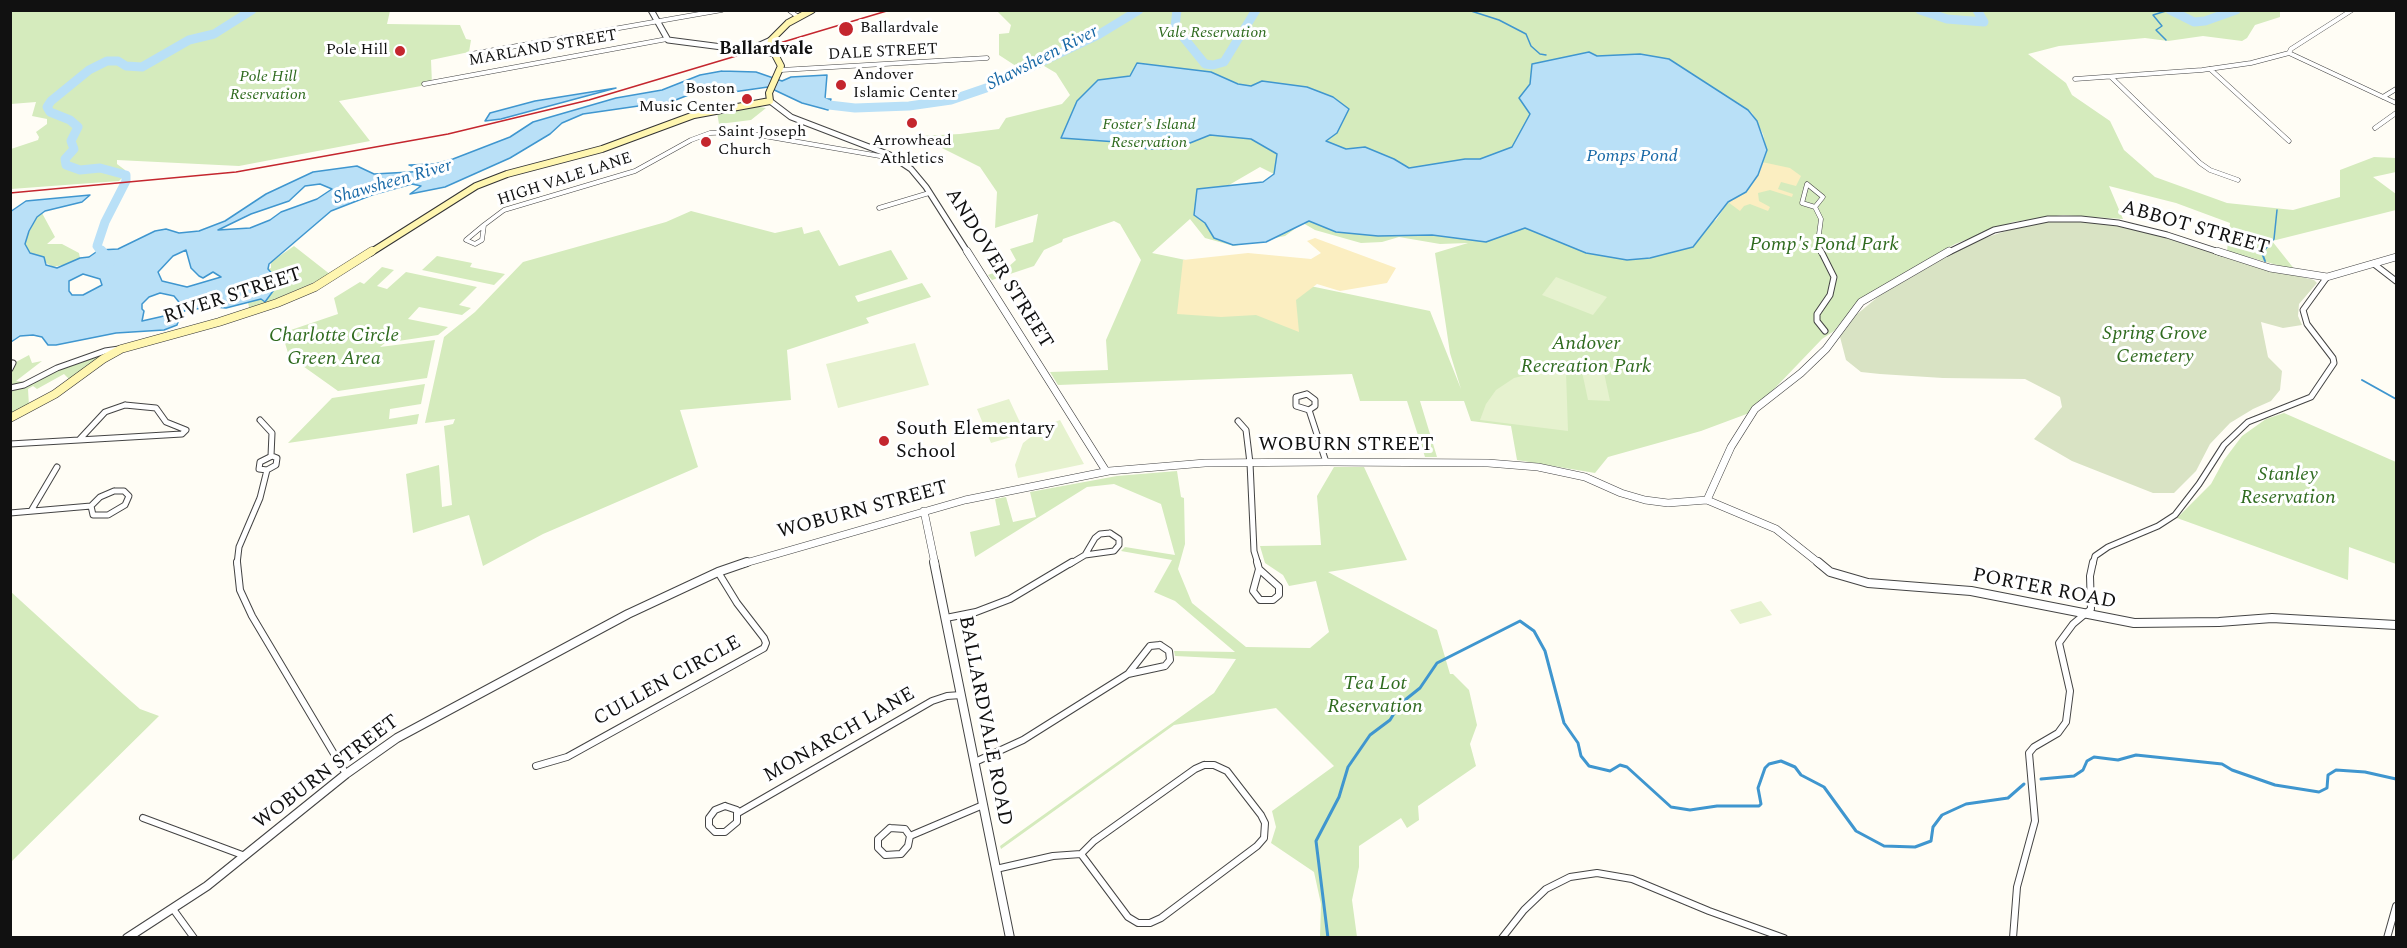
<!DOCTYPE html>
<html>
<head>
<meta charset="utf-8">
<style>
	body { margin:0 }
	#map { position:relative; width:2407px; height:948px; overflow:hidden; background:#fffdf5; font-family:Spectral,serif }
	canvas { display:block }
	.frame { position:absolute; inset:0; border:12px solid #111; pointer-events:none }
</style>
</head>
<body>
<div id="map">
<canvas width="2407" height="948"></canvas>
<div class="frame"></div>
</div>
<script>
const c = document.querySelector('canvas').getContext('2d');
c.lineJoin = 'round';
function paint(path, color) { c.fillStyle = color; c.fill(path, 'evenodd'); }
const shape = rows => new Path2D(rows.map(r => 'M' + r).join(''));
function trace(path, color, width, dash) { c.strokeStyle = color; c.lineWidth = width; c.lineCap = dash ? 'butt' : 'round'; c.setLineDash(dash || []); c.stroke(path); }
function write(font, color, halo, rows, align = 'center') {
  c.font = font + ' Spectral,serif'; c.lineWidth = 6; c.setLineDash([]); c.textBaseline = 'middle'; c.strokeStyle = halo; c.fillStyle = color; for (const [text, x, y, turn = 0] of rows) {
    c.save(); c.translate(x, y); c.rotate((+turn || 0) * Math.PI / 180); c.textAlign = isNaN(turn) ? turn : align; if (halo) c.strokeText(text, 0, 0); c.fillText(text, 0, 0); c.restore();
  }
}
const green = shape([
	[11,11,390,11,387,24,460,25,466,39,471,40,469,52,431,60,432,84,339,101,370,141,239,166,117,160,117,164,125,170,123,177,119,181,11,189,11,149,38,140,39,137,36,132,47,124,47,119,32,116,36,102,11,104],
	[997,11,2280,11,2280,17,2255,25,2247,38,2242,41,2203,36,2168,41,2145,38,2059,46,2028,54,2066,83,2072,95,2110,121,2124,150,2155,177,2227,203,2293,210,2340,197,2340,170,2374,157,2396,158,2396,172,2373,177,2396,194,2396,210,2272,241,2295,270,2227,251,2230,223,2176,203,2109,186,2123,219,2063,215,2013,222,1955,244,1859,300,1834,331,1822,339,1752,412,1701,431,1608,457,1595,473,1517,460,1511,426,1471,421,1464,401,1420,401,1437,457,1425,457,1407,401,1360,401,1352,374,1058,385,1050,372,1108,370,1106,340,1141,260,1120,224,1114,221,1063,239,1062,242,1044,250,1034,266,992,280,988,275,1007,268,1016,260,1010,249,1033,242,1038,214,995,228,997,192,980,167,918,136,960,134,999,129,1006,118,1062,104,1070,95,1056,73,1039,63,1022,70,999,55,999,34,1009,33,1011,25],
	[1690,72,1752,113,1763,134,1767,152,1758,175,1746,192,1728,202,1716,220,1627,260,1586,253,1525,228],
	[1260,167,1274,174,1263,182,1229,185],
	[1190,219,1205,238,1234,246,1285,236,1303,223,1315,230,1361,243,1382,242,1399,237,1440,244,1468,243,1435,253,1450,353,1461,389,1430,311,1152,253],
	[753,106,766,108,751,120,719,124,717,112],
	[691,211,775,233,802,227,804,234,819,230,839,266,891,250,908,279,855,296,858,302,922,283,931,297,866,318,869,323,787,350,791,400,680,410,698,467,543,534,483,566,469,515,413,533,406,474,439,465,442,507,452,505,444,426,453,424,455,419,425,423,444,337,475,312,523,262,666,222],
	[42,213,55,237,47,244,62,244,79,253,80,258,68,264,53,267,30,253,25,244,27,236,37,217],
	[294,246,331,275,250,310,248,303,261,297,265,302,267,296,276,289,277,276,269,274,268,269,271,268,271,262],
	[437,256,472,263,470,267,505,274,494,285,422,270],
	[382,267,394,270,377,286,387,289,406,272,477,287,459,305,471,308,462,315,419,307,408,319,448,327,438,335,385,343,380,347,435,340,427,378,338,391,286,354,288,353,282,333,338,314,334,298,360,282,364,284],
	[109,352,70,380,64,374,37,389,33,386,28,389,29,406,11,415,10,361,16,362,29,355,32,363,42,361,16,381,25,382,51,368],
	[425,384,421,404,390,409,389,419,419,414,417,424,288,443,332,398],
	[2284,413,2396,462,2396,564,2349,547,2348,580,2177,518,2211,484,2224,460,2242,436,2266,419],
	[1334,467,1364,467,1407,560,1328,572,1437,630,1450,674,1453,674,1469,690,1477,725,1470,744,1476,766,1418,806,1419,820,1407,828,1401,818,1359,846,1359,867,1352,900,1357,937,1320,937,1321,904,1314,872,1271,843,1276,827,1272,811,1334,766,1276,708,1174,725,1001,849,1000,846,1214,693,1236,659,1175,656,1174,651,1235,652,1175,601,1154,592,1172,560,1121,551,1125,547,1175,555,1161,504,1114,484,1087,487,975,557,970,532,1000,525,995,499,1006,497,1013,522,1036,517,1030,492,1117,476,1177,471,1181,497,1184,498,1185,544,1178,569,1192,603,1246,647,1310,648,1329,632,1316,581,1289,586,1283,575,1265,563,1260,546,1321,545,1317,496],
	[10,591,124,695,140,709,159,716,11,862]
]);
const sand = shape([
	[1762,162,1790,168,1801,176,1796,186,1781,182,1778,189,1793,194,1792,197,1770,190,1758,193,1759,201,1770,207,1768,211,1750,204,1744,206,1740,211,1728,202,1748,190,1758,175],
	[1315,238,1396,268,1387,283,1340,291,1317,284,1296,300,1299,332,1256,315,1221,317,1177,314,1183,260,1248,253,1311,259,1321,253,1307,241]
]);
const cemetery = shape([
	[2049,221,2082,221,2136,228,2257,266,2314,280,2317,283,2299,304,2298,316,2302,325,2283,328,2261,322,2268,357,2282,371,2280,390,2271,401,2253,409,2230,423,2210,444,2196,471,2174,493,2153,493,2072,461,2034,439,2062,407,2060,397,2025,379,1943,378,1880,374,1861,372,1846,360,1840,337,1856,315,1879,296,1972,242,2025,225]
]);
const pitch = shape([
	[1556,277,1607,297,1593,315,1542,295],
	[915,343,929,385,838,408,826,364],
	[1581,367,1603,368,1610,401,1588,400],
	[1543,371,1566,372,1568,431,1480,420,1486,404,1496,390,1514,378],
	[1009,399,1025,433,991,443,977,409],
	[1060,420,1084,464,1018,478,1015,465,1023,443,1045,426],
	[1761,601,1772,615,1740,624,1730,610]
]);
const water = shape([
	[1589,52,1597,56,1640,54,1669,59,1748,110,1757,121,1767,150,1758,175,1746,192,1728,202,1693,247,1650,258,1627,260,1586,253,1525,228,1486,242,1432,235,1378,236,1336,232,1309,221,1266,242,1233,245,1214,238,1205,223,1194,215,1197,189,1263,182,1274,174,1277,154,1251,139,1210,135,1175,149,1148,149,1117,142,1061,138,1077,101,1098,80,1130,76,1137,63,1211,72,1238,84,1251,86,1262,81,1307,87,1333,97,1349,109,1337,133,1326,141,1346,149,1365,147,1394,159,1409,168,1465,159,1480,159,1512,147,1530,114,1519,98,1530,84,1532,64,1589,52],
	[722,71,756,72,782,81,791,77,827,75,825,99,831,99,828,110,802,103,768,87,733,92,709,87,673,101,583,114,562,123,550,134,510,158,445,187,410,194,421,186,412,184,372,195,331,211,269,264,268,269,276,278,276,287,265,302,261,299,226,308,215,307,186,310,181,313,177,325,164,330,116,333,56,345,48,345,42,337,33,335,20,336,11,342,10,212,26,201,90,195,82,202,45,211,37,217,29,231,25,244,30,253,44,257,46,265,57,268,80,258,89,257,99,250,118,249,155,231,166,229,179,233,199,231,225,221,266,194,313,172,357,166,374,174,428,171,409,165,435,164,453,159,510,137,533,122,616,98,662,90,700,75,722,71],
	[320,184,332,189,317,199,281,212,270,220,250,228,218,230,251,214,289,201,305,186,320,184],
	[186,250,191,268,199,276,203,278,213,272,221,277,187,287,162,281,158,272,173,256,186,250],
	[83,274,100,279,102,285,83,295,72,295,69,291,69,281,83,274],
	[160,293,174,296,183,307,164,316,142,321,144,311,142,309,142,304,149,297,160,293],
	[616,88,501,119,485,121,490,113,535,101,616,88]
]);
const streamFar2 = shape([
	[1468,10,1499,20,1526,34,1531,46,1540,54,1546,55],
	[2166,40,2156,30,2162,26,2153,15,2169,10],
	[2262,253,2274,239,2277,210]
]);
const streamFar1 = shape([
	[2264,251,2262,253,2265,261],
	[2362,380,2396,399]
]);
const stream = shape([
	[2041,779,2074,776,2083,770,2087,761,2094,757,2118,760,2136,755,2222,764,2232,770,2275,785,2319,792,2327,788,2328,775,2336,770,2365,772,2396,779],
	[1328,938,1316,841,1339,797,1348,767,1370,735,1390,720,1400,704,1420,688,1437,663,1520,621,1534,631,1545,651,1564,723,1578,743,1581,756,1589,766,1610,771,1620,765,1627,767,1671,807,1690,810,1717,806,1759,806,1761,804,1758,788,1765,768,1769,764,1781,761,1795,767,1801,775,1824,787,1856,831,1884,846,1915,847,1931,841,1933,827,1942,815,1966,804,2008,798,2024,784]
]);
const riverFar1 = shape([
	[1177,10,1175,27,1205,64,1213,65,1224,62,1256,10],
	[1920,10,1947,19,1984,22,1977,10],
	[2170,10,2194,22,2205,21,2236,10],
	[815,98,829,105,855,108,909,106,951,100,989,87,1098,35,1139,10],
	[102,253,97,246,105,222,126,181,126,175,100,168,80,170,66,165,65,159,74,149,71,141,78,127,70,120,50,112,47,107,51,101,89,70,107,61,118,61,126,66,142,67,189,40,214,34,252,10]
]);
const river = shape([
	[101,251,110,262]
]);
const minorFar2 = shape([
	[789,10,798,17],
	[2289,53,2396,103],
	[471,54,722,10],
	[2210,69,2289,141],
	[781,70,987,58],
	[2111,77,2200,163,2210,170,2238,180],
	[2075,79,2202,70,2251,63,2289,53,2291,49,2352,10],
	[424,84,667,39],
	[2383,97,2396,89],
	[2375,128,2396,113],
	[1807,184,1823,197,1815,207,1802,203,1807,184],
	[1815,207,1821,219,1818,242,1821,253],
	[879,208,929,193],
	[484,225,504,210,635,171,691,140,710,133,741,132,897,159],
	[484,225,482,240,475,244,466,240,484,225]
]);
const minorFar1 = shape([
	[1821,251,1834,277,1830,295,1817,314,1817,321,1825,331],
	[2374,264,2396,281],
	[10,369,13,363],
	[10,388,24,385,57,368,105,351,119,349],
	[1307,394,1315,400,1315,406,1309,410,1296,406,1296,397,1307,394],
	[125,405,156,408,166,422,186,430,182,434,79,440,105,412,125,405],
	[1309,410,1326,462],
	[260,420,272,433,271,456],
	[1238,421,1246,430,1250,463,1254,551,1258,564],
	[10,444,79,440],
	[272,456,277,458,276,465,267,470,259,469,260,462,272,456],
	[114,491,124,491,129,496,125,505,108,515,93,515,91,506,100,497,114,491],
	[31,511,57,467],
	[10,513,91,506],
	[1110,533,1119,539,1119,545,1114,551,1085,555,1095,538,1100,534,1110,533],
	[237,564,239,547,260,498,267,470],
	[1070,564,1085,555],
	[2093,564,2095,556,2108,547,2158,526,2175,515,2199,484,2224,445,2248,422,2311,397,2334,363,2333,358,2307,324,2303,310,2327,277]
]);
const minor = shape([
	[237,562,240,590,252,616,346,774],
	[1257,562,1259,569],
	[1259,569,1279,587,1279,595,1273,600,1260,600,1253,591,1259,569],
	[946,618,976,612,1010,599,1072,562],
	[1160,645,1169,651,1170,660,1165,666,1128,674,1150,646,1160,645],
	[975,762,1023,740,1128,674],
	[1204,765,1214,765,1227,771,1261,815,1265,823,1264,838,1257,846,1161,918,1150,923,1138,923,1128,917,1081,854,1094,841,1195,769,1204,765],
	[536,766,567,757,764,648,766,643,764,638,737,603,718,572],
	[725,806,737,810,737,822,725,832,715,832,709,826,709,818,715,810,725,806],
	[738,813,932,701,947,696,961,695],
	[143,818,245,856],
	[890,828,905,829,910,836,908,846,901,854,885,855,878,848,878,839,890,828],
	[910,836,983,805],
	[996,869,1053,856,1081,854],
	[173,909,194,938],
	[1502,938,1524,910,1546,889,1570,877,1597,873,1632,879,1709,911,1784,938],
	[2013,938,2017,887,2035,821,2029,753,2034,747,2058,733,2066,722,2070,691,2059,643,2073,624,2091,609,2090,576,2093,562],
	[2387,938,2396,906]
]);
const tertiaryFar2 = shape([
	[651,10,668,40,776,54],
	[751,49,771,40],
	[770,101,791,117,890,155,911,169,926,187,968,253],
	[1947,253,1994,230,2048,219,2081,219,2118,223,2167,235,2222,253]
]);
const tertiaryFar1 = shape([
	[967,251,1106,471],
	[2217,251,2270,268,2327,277,2396,257],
	[1707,500,1731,447,1755,409,1801,373,1826,349,1861,302,1949,251],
	[924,511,935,564],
	[742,564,965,500,1109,471,1205,463,1326,462,1488,463,1538,467,1585,477,1621,493,1645,500,1668,503,1707,500,1776,529,1820,564]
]);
const tertiary = shape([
	[934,562,1010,938],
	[1818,562,1830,572,1868,583,1971,591,2134,623,2219,622,2272,618,2396,625],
	[127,938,207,886,346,774,397,738,628,614,718,572,747,562]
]);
const secondaryFar1 = shape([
	[370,253,476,186,507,174,602,149,694,115,770,101,769,93,781,66,770,45,771,40,788,23,812,10]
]);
const secondary = shape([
	[10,418,55,394,103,359,121,349,219,322,277,303,315,287,372,251]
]);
const rail = shape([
	[10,193,236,172,448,134,589,100,890,10]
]);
const markers = [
	[846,29,8,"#c4262e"],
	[400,51,6,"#c4262e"],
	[841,85,6,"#c4262e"],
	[747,99,6,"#c4262e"],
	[912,123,6,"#c4262e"],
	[706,142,6,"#c4262e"],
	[884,441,6,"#c4262e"]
];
const farPoinames = [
	["Ballardvale",860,29],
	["Pole Hill",388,51,"right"],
	["Andover",853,76],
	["Islamic Center",853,94],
	["Boston",735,90,"right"],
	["Music Center",735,108,"right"],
	["Saint Joseph",718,133],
	["Church",718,151],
	["Arrowhead",912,142,"center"],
	["Athletics",912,160,"center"]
];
const farParknames = [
	["Vale Reservation",1212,34],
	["Pole Hill",268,78],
	["Reservation",268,96],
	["Foster's Island",1149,126],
	["Reservation",1149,144]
];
const farStreetnames = [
	["MARLAND STREET",543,49,-10],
	["DALE STREET",883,53,-3],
	["HIGH VALE LANE",565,180,-18]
];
const farQuarternames = [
	["Ballardvale",766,50]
];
const farWaternames = [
	["Shawsheen River",1043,59,-27],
	["Pomps Pond",1632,157],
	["Shawsheen River",393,183,-16]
];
const streetNames = [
	["ABBOT STREET",2195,229,16],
	["ANDOVER STREET",998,269,58],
	["RIVER STREET",233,297,-18],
	["WOBURN STREET",1346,446],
	["WOBURN STREET",863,511,-15],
	["PORTER ROAD",2044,590,11],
	["CULLEN CIRCLE",668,682,-29],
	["BALLARDVALE ROAD",984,721,79],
	["MONARCH LANE",840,736,-30],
	["WOBURN STREET",327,773,-37]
];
const parkNames = [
	["Pomp's Pond Park",1824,246],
	["Spring Grove",2155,335],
	["Cemetery",2155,358],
	["Charlotte Circle",334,337],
	["Green Area",334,360],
	["Andover",1586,345],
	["Recreation Park",1586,368],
	["Stanley",2288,476],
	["Reservation",2288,499],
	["Tea Lot",1375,685],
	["Reservation",1375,708]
];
const poiNames = [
	["South Elementary",896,430],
	["School",896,453]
];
paint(green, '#d5ebbd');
paint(sand, '#fbeec1');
paint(cemetery, '#d9e3c4');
paint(pitch, '#e6f2cf');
paint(water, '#b9e0f7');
trace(water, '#3f96cf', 1.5);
trace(streamFar2, '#3f96cf', 1.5);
trace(streamFar1, '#3f96cf', 2);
trace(stream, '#3f96cf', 3);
trace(riverFar1, '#b9e0f7', 9);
trace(river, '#b9e0f7', 11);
trace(minorFar2, '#444', 5);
trace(minorFar1, '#444', 7);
trace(minor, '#444', 8);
trace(tertiaryFar2, '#444', 7);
trace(tertiaryFar1, '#444', 8);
trace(tertiary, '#444', 10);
trace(secondaryFar1, '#333', 8);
trace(secondary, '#333', 9);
trace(minorFar2, '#fff', 4);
trace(minorFar1, '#fff', 5);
trace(minor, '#fff', 6);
trace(tertiaryFar2, '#fff', 5);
trace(tertiaryFar1, '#fff', 7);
trace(tertiary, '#fff', 8);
trace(secondaryFar1, '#fff6b0', 6);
trace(secondary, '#fff6b0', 8);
trace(rail, '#c4262e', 1.5);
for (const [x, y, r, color] of markers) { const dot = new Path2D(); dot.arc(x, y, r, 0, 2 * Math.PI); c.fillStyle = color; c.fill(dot); trace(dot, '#fff', 2); }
write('16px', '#111', '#fff', farPoinames, 'left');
write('italic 16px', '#2f6b1f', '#fff', farParknames);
write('16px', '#111', '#fff', farStreetnames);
write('bold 18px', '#111', '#fff', farQuarternames);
write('italic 18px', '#1768a6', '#fff', farWaternames);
write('20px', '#111', '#fff', streetNames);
write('italic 20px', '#2f6b1f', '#fff', parkNames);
write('20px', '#111', '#fff', poiNames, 'left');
</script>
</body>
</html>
